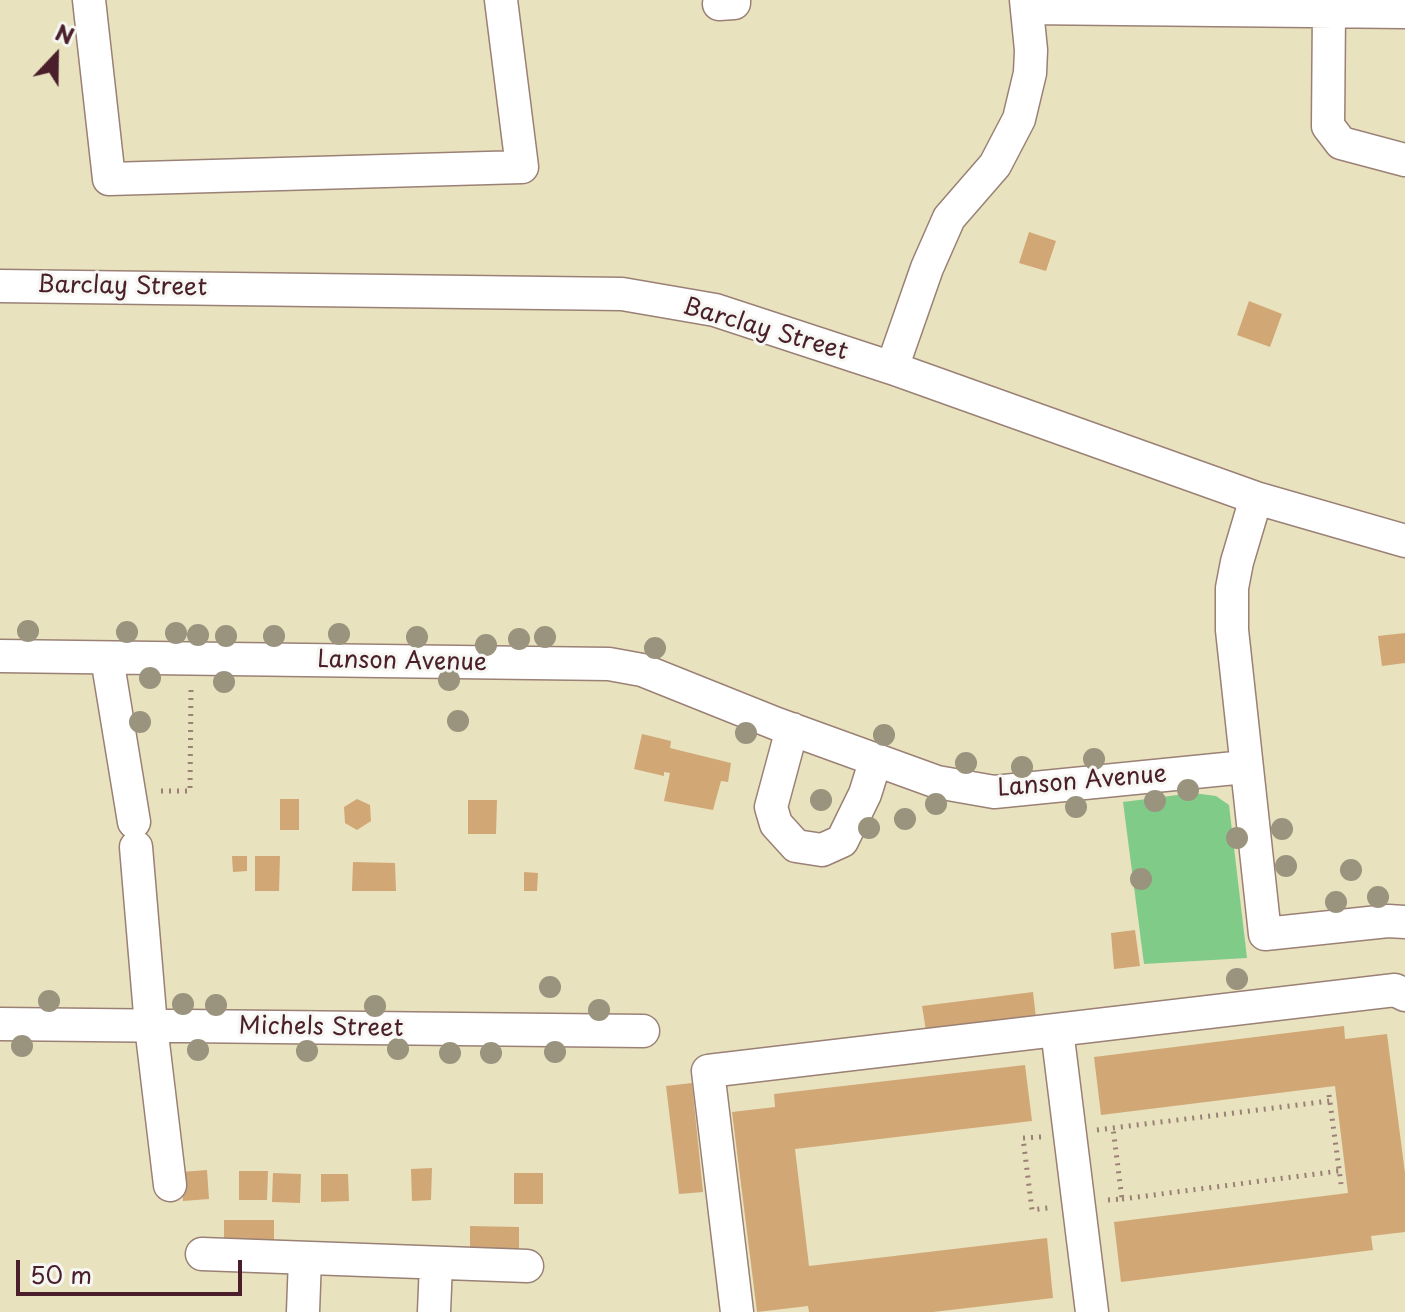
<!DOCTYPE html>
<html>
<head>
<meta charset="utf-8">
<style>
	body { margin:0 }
	#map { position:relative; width:1405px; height:1312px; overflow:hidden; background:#e9e2bf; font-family:"Playpen Sans",sans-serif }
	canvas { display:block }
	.north { position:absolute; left:16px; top:16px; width:80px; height:80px; -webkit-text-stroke:6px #f6f6f2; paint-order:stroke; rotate:22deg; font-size:22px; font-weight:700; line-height:32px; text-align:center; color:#4a1f2b }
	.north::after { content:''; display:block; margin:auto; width:28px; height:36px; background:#4a1f2b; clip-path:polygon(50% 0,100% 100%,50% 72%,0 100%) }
	.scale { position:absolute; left:16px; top:1260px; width:226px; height:36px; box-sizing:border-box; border:4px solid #4a1f2b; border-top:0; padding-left:10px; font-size:24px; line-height:28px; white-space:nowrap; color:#4a1f2b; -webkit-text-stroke:6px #f6f6f2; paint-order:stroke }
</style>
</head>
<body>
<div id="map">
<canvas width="1405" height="1312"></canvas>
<div class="north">N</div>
<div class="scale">50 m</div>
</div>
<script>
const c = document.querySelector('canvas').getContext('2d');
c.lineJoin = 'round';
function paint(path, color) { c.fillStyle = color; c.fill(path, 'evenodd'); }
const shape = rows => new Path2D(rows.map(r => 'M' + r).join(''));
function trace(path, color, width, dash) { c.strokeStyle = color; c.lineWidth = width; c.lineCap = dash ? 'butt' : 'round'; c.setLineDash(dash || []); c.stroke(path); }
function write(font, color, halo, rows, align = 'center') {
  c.font = font + ' "Playpen Sans",sans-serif'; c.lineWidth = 6; c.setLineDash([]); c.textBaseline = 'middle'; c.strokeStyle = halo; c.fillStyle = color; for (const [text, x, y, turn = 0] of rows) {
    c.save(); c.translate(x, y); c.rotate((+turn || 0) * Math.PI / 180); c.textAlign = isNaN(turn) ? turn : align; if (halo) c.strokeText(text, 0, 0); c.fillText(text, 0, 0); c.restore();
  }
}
const green = shape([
	[1193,793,1216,796,1229,805,1247,958,1144,964,1123,802]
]);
const building = shape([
	[1029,232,1056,241,1046,271,1019,263],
	[1249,301,1282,314,1270,347,1237,335],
	[1405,633,1405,663,1382,666,1378,636],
	[642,734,671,741,670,748,731,763,728,782,721,781,713,810,664,801,670,773,664,772,664,776,634,769],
	[280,799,299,799,299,830,280,830],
	[357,799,370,805,371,821,357,830,345,823,344,807],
	[468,800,497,800,496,834,468,834],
	[232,856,247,856,247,871,233,872],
	[255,856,280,856,279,891,255,891],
	[353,862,395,863,396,891,352,891],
	[524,872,538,873,537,891,524,891],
	[1135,930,1140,966,1114,969,1111,933],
	[1033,992,1036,1018,926,1031,922,1006],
	[1344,1026,1345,1039,1387,1034,1405,1173,1405,1232,1371,1236,1373,1250,1121,1282,1114,1222,1348,1193,1335,1086,1101,1115,1094,1057],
	[1025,1065,1032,1121,795,1149,809,1266,1047,1238,1053,1298,933,1312,809,1312,808,1306,757,1312,732,1112,775,1107,774,1094],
	[692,1083,703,1192,679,1194,666,1086],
	[432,1168,431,1200,412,1201,411,1169],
	[207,1170,209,1199,183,1201,181,1172],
	[239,1171,268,1171,267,1200,239,1200],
	[273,1173,301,1174,300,1203,272,1202],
	[514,1173,543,1173,543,1204,514,1204],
	[321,1174,348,1174,349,1201,321,1202],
	[224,1220,274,1220,274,1247,224,1247],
	[470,1226,519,1227,519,1252,470,1252]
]);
const path = shape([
	[161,791,190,791,191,688],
	[1329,1095,1341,1184],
	[1097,1130,1330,1101],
	[1041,1137,1023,1138,1032,1210,1048,1208],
	[1122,1199,1339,1171],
	[1108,1200,1122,1199,1113,1128]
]);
const minor = shape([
	[89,0,109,179,522,167,501,0],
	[719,4,734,3,734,0],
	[1027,8,1405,12],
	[1329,11,1328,126,1341,143,1405,160],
	[0,286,622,294,715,310,892,368,1256,498,1405,541],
	[892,368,927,268,949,218,995,165,1019,119,1030,73,1031,50,1026,0],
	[1256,498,1237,562,1232,588,1232,630,1265,934,1388,921,1405,922],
	[0,656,609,664,642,670,777,724,937,782,994,792,1245,767],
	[107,658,134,822],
	[792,729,771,807,776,824,796,846,822,850,842,841,865,794,876,759],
	[136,847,151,1026,170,1185],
	[0,1024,643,1031],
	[1057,1030,1092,1312],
	[202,1254,527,1266],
	[303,1312,305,1258],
	[434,1312,436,1263],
	[737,1312,708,1071,1395,990,1405,995]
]);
const trees = [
	[28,631],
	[127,632],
	[176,633],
	[339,634],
	[198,635],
	[226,636],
	[274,636],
	[417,637],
	[545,637],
	[519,639],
	[486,645],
	[655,648],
	[150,678],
	[449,680],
	[224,682],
	[458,721],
	[140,722],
	[746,733],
	[884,735],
	[1094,759],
	[966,763],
	[1022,767],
	[1188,790],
	[821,800],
	[1155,801],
	[936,804],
	[1076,807],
	[905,819],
	[869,828],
	[1282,829],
	[1237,838],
	[1286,866],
	[1351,870],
	[1141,879],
	[1378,897],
	[1336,902],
	[1237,979],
	[550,987],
	[49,1001],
	[183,1004],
	[216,1005],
	[375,1006],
	[599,1010],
	[22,1046],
	[398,1049],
	[198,1050],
	[307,1051],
	[555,1052],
	[450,1053],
	[491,1053]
];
const streetNames = [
	["Barclay Street",122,287,1],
	["Barclay Street",765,330,16],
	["Lanson Avenue",402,662,1],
	["Lanson Avenue",1082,782,-5],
	["Michels Street",321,1028,1]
];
paint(green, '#81cb88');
paint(building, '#d1a776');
trace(minor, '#9a8075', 35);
trace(path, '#9a8075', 5, [2, 6]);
trace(minor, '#fff', 32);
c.fillStyle = '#9a937d';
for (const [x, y] of trees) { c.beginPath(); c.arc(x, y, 11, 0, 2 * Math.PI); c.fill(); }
write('24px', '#4a1f2b', '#f6f6f2', streetNames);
</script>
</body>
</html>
